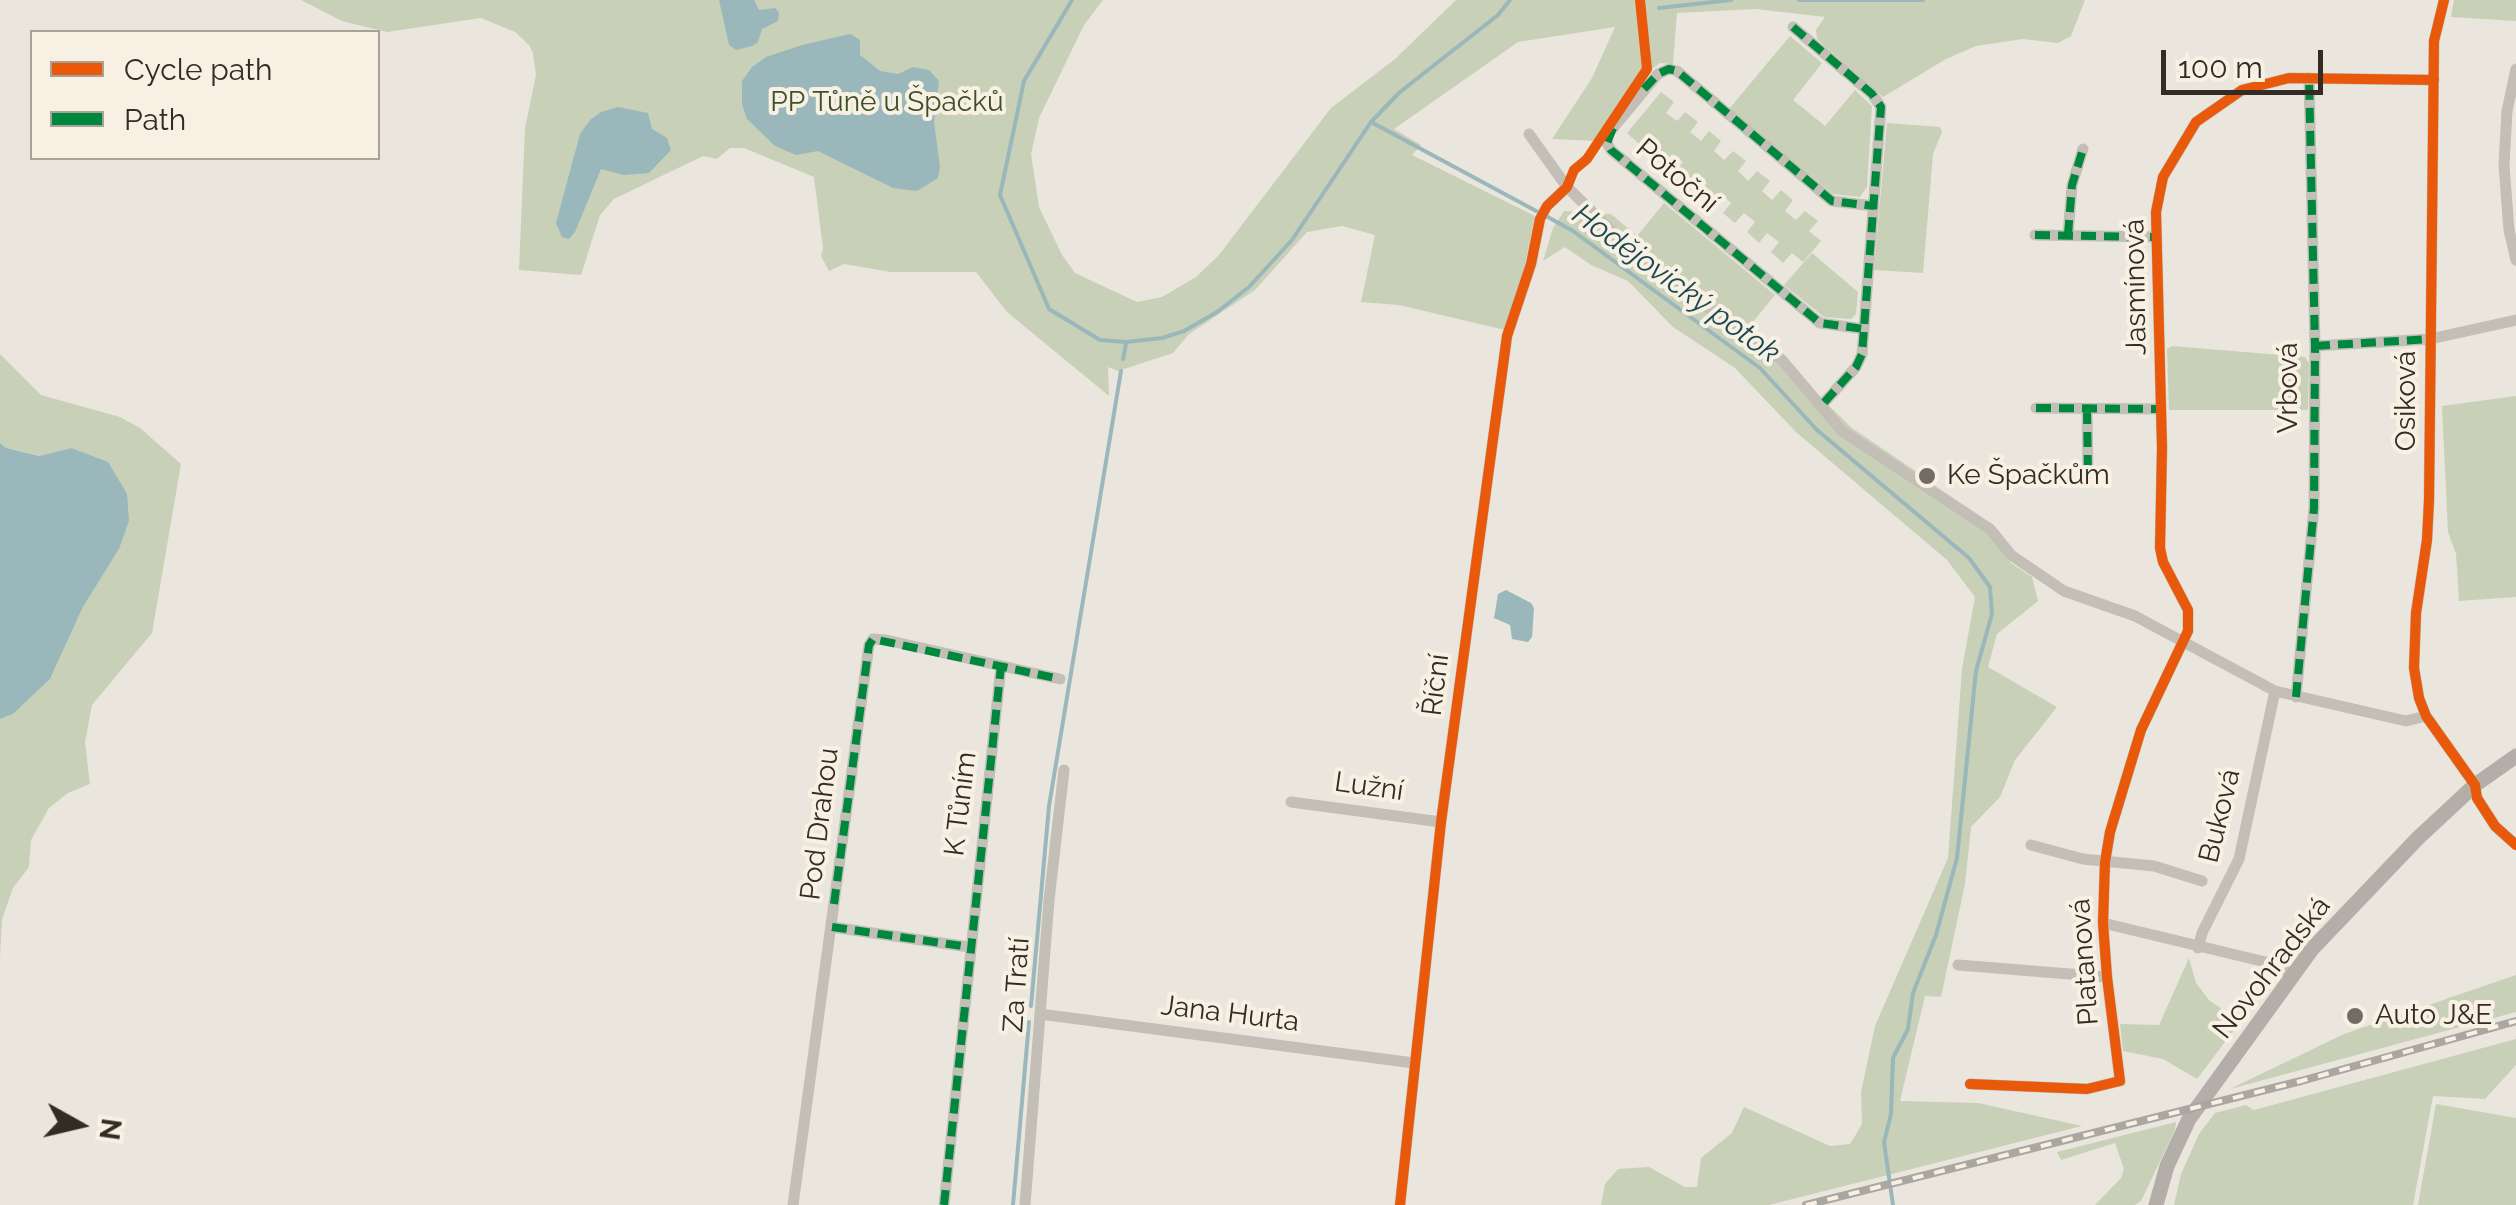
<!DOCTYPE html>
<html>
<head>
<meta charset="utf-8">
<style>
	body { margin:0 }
	#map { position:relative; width:2516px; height:1205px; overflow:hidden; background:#eae6dd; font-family:Raleway,sans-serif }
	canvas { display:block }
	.legend { position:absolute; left:30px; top:30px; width:350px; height:130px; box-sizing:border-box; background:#f8f1e3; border:2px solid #a9a297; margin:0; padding:12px 18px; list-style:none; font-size:30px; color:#332b25 }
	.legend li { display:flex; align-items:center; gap:20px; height:50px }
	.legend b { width:50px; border:2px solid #a9a297 }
	.north { position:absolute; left:30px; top:1075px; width:100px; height:100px; -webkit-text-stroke:8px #f8f1e3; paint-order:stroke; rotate:98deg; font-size:28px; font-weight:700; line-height:40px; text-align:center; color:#332b25 }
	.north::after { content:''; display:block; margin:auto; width:35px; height:45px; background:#332b25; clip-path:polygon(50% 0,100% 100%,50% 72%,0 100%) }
	.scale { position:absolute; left:2161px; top:50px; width:162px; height:45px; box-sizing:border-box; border:5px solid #332b25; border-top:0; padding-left:12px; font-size:30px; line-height:35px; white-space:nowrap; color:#332b25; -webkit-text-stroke:8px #f8f1e3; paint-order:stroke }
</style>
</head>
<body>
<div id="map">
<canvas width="2516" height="1205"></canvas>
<ul class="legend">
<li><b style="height:12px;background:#e8590c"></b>Cycle path</li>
<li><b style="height:12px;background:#00873e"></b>Path</li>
</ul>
<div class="north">N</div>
<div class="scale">100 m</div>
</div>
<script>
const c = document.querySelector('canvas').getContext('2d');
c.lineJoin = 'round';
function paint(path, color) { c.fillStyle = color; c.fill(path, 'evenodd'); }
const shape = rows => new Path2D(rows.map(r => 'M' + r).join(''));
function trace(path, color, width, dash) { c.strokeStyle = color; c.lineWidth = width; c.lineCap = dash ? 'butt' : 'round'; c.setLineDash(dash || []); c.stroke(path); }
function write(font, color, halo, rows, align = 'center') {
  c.font = font + ' Raleway,sans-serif'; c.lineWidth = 8; c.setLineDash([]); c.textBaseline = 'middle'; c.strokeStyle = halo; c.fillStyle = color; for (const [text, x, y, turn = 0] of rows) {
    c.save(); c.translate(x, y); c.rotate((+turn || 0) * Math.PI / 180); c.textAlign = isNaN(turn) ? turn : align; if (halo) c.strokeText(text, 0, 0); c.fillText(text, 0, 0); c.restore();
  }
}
const green = shape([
	[301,0,1103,0,1084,25,1039,118,1031,154,1039,207,1062,255,1075,273,1137,302,1162,297,1196,277,1219,255,1331,108,1395,59,1456,0,2085,0,2071,36,2058,43,2023,39,1976,46,1946,59,1883,97,1817,39,1816,30,1825,17,1756,9,1677,13,1673,64,1660,63,1648,72,1603,127,1599,141,1552,139,1592,78,1615,27,1518,42,1394,129,1421,145,1412,155,1535,216,1524,269,1505,330,1399,305,1361,302,1375,235,1342,226,1307,232,1255,290,1189,334,1173,353,1118,371,1108,367,1109,396,1007,312,976,272,891,272,844,264,829,271,821,256,823,248,814,177,744,148,730,148,717,159,703,156,614,199,600,215,581,275,519,270,525,128,536,75,533,53,529,45,515,32,481,18,387,32,342,21],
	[2454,0,2516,0,2516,21,2451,17],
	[1790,36,1822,63,1793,100,1825,126,1855,90,1872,106,1867,187,1860,197,1833,194,1729,109],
	[1661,92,1674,102,1666,113,1677,121,1685,112,1698,122,1690,132,1701,141,1709,131,1721,141,1714,151,1724,160,1733,151,1746,161,1738,171,1748,181,1757,171,1770,181,1762,191,1772,200,1781,190,1793,200,1785,211,1796,220,1805,211,1818,221,1809,231,1821,241,1803,262,1792,253,1783,263,1771,252,1779,242,1767,233,1759,243,1747,232,1755,222,1744,213,1735,223,1723,213,1731,203,1720,193,1711,203,1699,193,1707,183,1696,174,1687,183,1675,173,1683,162,1672,154,1663,164,1651,153,1659,143,1648,134,1639,144,1627,133],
	[1887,123,1940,127,1942,132,1933,154,1923,273,1874,270],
	[1664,203,1775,295,1748,328,1852,428,1920,474,1991,536,2011,563,2032,577,2038,601,1997,634,1988,667,2057,707,2015,760,2000,797,1971,827,1965,884,1941,997,1925,996,1900,1101,1978,1103,2082,1126,1769,1205,1601,1205,1605,1184,1618,1169,1649,1167,1685,1187,1697,1187,1701,1158,1732,1133,1744,1107,1830,1146,1850,1144,1855,1136,1862,1124,1861,1092,1875,1026,1948,858,1962,669,1975,597,1947,560,1796,432,1735,368,1673,327,1628,281,1591,265,1565,247,1543,261,1553,228,1564,211,1611,214,1637,236],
	[1812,253,1858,292,1856,314,1851,319,1824,317,1784,285],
	[2172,346,2305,357,2309,363,2308,410,2169,410,2167,349],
	[0,354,41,395,120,417,140,428,181,464,152,633,92,705,85,742,90,784,68,793,49,808,31,840,29,867,13,888,2,919,0,958,0,719,13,714,50,679,83,607,119,549,71,448,39,456,6,448,0,443],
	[2516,396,2516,597,2459,601,2456,554,2448,532,2442,406],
	[2189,958,2196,983,2209,1000,2240,1022,2197,1079,2163,1059,2123,1051,2120,1024,2159,1025],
	[2516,975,2516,1012,2230,1089,2344,1034],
	[2516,1039,2516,1065,2485,1099,2433,1096,2413,1205,2174,1205,2181,1174,2199,1134,2215,1113,2246,1105,2254,1110],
	[2436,1104,2516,1118,2516,1205,2418,1205],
	[2176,1122,2175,1130,2141,1201,2135,1205,2095,1205,2121,1178,2124,1169,2115,1143,2061,1160,2057,1152]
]);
const water = shape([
	[754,0,759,10,775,8,779,13,778,21,762,29,758,42,752,46,736,50,729,45,719,0],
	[850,34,860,40,860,55,880,71,898,74,913,67,929,70,939,81,934,122,940,167,938,178,917,191,893,188,818,151,796,155,775,146,747,119,742,104,742,81,752,67,766,57,802,45],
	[618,107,648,113,652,129,667,138,671,150,649,173,624,175,601,169,575,232,569,239,562,237,556,223,580,134,590,120,601,112],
	[0,443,6,448,39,456,71,448,108,462,127,494,129,521,119,549,83,607,50,679,13,714,0,719],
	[1506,590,1531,603,1534,608,1532,637,1528,642,1512,639,1510,625,1494,618,1498,594]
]);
const stream = shape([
	[1072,0,1024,81,1000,195,1049,309,1100,340,1126,342,1162,338,1184,331,1217,312,1249,287,1292,240,1371,122],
	[1510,0,1498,15,1400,92,1371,122,1538,212],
	[1799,0,1923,0],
	[1659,8,1731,0],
	[1546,216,1573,231,1760,368,1817,430,1969,558,1990,587,1992,614,1976,671,1957,858,1936,935,1913,993,1908,1029,1893,1058,1891,1114,1884,1142,1893,1205],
	[1123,359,1126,344],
	[1031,1006,1049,806,1121,371],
	[1013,1205,1029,1022]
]);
const street = shape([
	[2444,0,2434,41,2429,500,2427,540,2416,613,2414,668,2419,698,2426,716,2475,785,2477,798,2495,826,2516,845],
	[1793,27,1872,94,1881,107,1862,354,1856,367,1821,406],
	[2516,69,2507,111,2504,165,2509,230,2516,260],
	[1529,134,1567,187,1641,260,1782,360,1842,431,1990,529,2011,555,2064,591,2135,616,2275,691,2406,721,2426,716],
	[2035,235,2156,237],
	[2068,235,2072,185,2083,149],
	[1864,329,1820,323,1611,150,1607,143,1608,134,1658,74,1669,69,1677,71,1832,201,1874,206],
	[2315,346,2430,339,2516,320],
	[2036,408,2161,409],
	[2087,409,2088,475],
	[2296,697,2314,508,2315,346,2309,78],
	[1291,802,1441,822],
	[2031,845,2083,859,2154,866,2202,881],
	[2103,923,2278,965,2292,975],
	[832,927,969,947],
	[2198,948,2202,933,2239,859,2275,691],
	[1958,965,2107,977],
	[1040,1014,1414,1063],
	[1970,1084,2087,1089,2120,1081,2107,977,2103,923,2105,862,2110,832,2141,730,2188,631,2188,610,2163,562,2160,548,2162,448,2156,212,2163,177,2196,122,2242,90,2289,78,2434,80],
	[793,1205,869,645,873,639,886,640,1060,679],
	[944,1205,1001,666],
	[1025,1205,1049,900,1064,770],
	[1400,1205,1441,822,1507,336,1531,264,1540,219,1547,206,1567,187]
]);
const secondary = shape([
	[2156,1205,2167,1166,2189,1119,2312,949,2418,838,2475,785,2516,756]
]);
const rail = shape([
	[1806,1205,2301,1081,2516,1021]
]);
const quiet = shape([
	[1793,27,1872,94,1881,107,1862,354,1856,367,1821,406],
	[1644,89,1658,74,1669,69,1677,71,1832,201,1874,206],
	[1613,128,1607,143,1611,150,1820,323,1864,329],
	[2035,235,2156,237],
	[2068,235,2072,185,2083,149],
	[2315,346,2430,339],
	[2036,408,2161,409],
	[2087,409,2088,475],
	[2296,697,2314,508,2315,346,2309,78],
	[834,904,869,645,873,639,1060,679],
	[832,927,969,947],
	[944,1205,1001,666]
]);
const cycleway = shape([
	[2444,0,2434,41,2429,500,2427,540,2416,613,2414,668,2419,698,2426,716,2475,785,2477,798,2495,826,2516,845],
	[1970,1084,2087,1089,2120,1081,2107,977,2103,923,2105,862,2110,832,2141,730,2188,631,2188,610,2163,562,2160,548,2162,448,2156,212,2163,177,2196,122,2242,90,2289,78,2434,80],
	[1400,1205,1441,822,1507,336,1531,264,1540,219,1547,206,1567,187,1574,170,1587,159,1647,69,1640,0]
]);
const markers = [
	[1927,476,10,"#736c65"],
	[2355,1016,10,"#736c65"]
];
const parkNames = [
	["PP Tůně u Špačků",887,103]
];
const streetNames = [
	["Potoční",1677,176,40],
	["Jasmínová",2136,287,-91],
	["Vrbová",2289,388,-90],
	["Osiková",2407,401,-90],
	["Říční",1436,685,-83],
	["Lužní",1369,787,8],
	["K Tůním",961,804,-83],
	["Buková",2220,816,-76],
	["Pod Drahou",820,824,-83],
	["Platanová",2085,962,-94],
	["Novohradská",2272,968,-52],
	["Za Tratí",1017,985,-86],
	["Jana Hurta",1230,1014,7]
];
const poiNames = [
	["Ke Špačkům",1947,476],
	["Auto J&E",2375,1016]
];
const waterNames = [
	["Hodějovický potok",1676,284,36]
];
paint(green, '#c8d0b7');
paint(water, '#9ab7bb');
trace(stream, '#9ab7bb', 4);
trace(street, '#c3beb6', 11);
trace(secondary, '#b3aea7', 15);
trace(rail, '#aaa6a1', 8);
trace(rail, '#f8f1e3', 4, [11]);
trace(quiet, '#00873e', 8, [15, 8]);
trace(cycleway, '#e8590c', 10);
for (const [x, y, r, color] of markers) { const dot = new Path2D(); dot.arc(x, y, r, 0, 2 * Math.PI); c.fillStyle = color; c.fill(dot); trace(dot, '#f8f1e3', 4); }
write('28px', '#3d502a', '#f8f1e3', parkNames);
write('28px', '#332b25', '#f8f1e3', streetNames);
write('28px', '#332b25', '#f8f1e3', poiNames, 'left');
write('italic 30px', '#1c4853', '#f8f1e3', waterNames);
</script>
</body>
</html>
